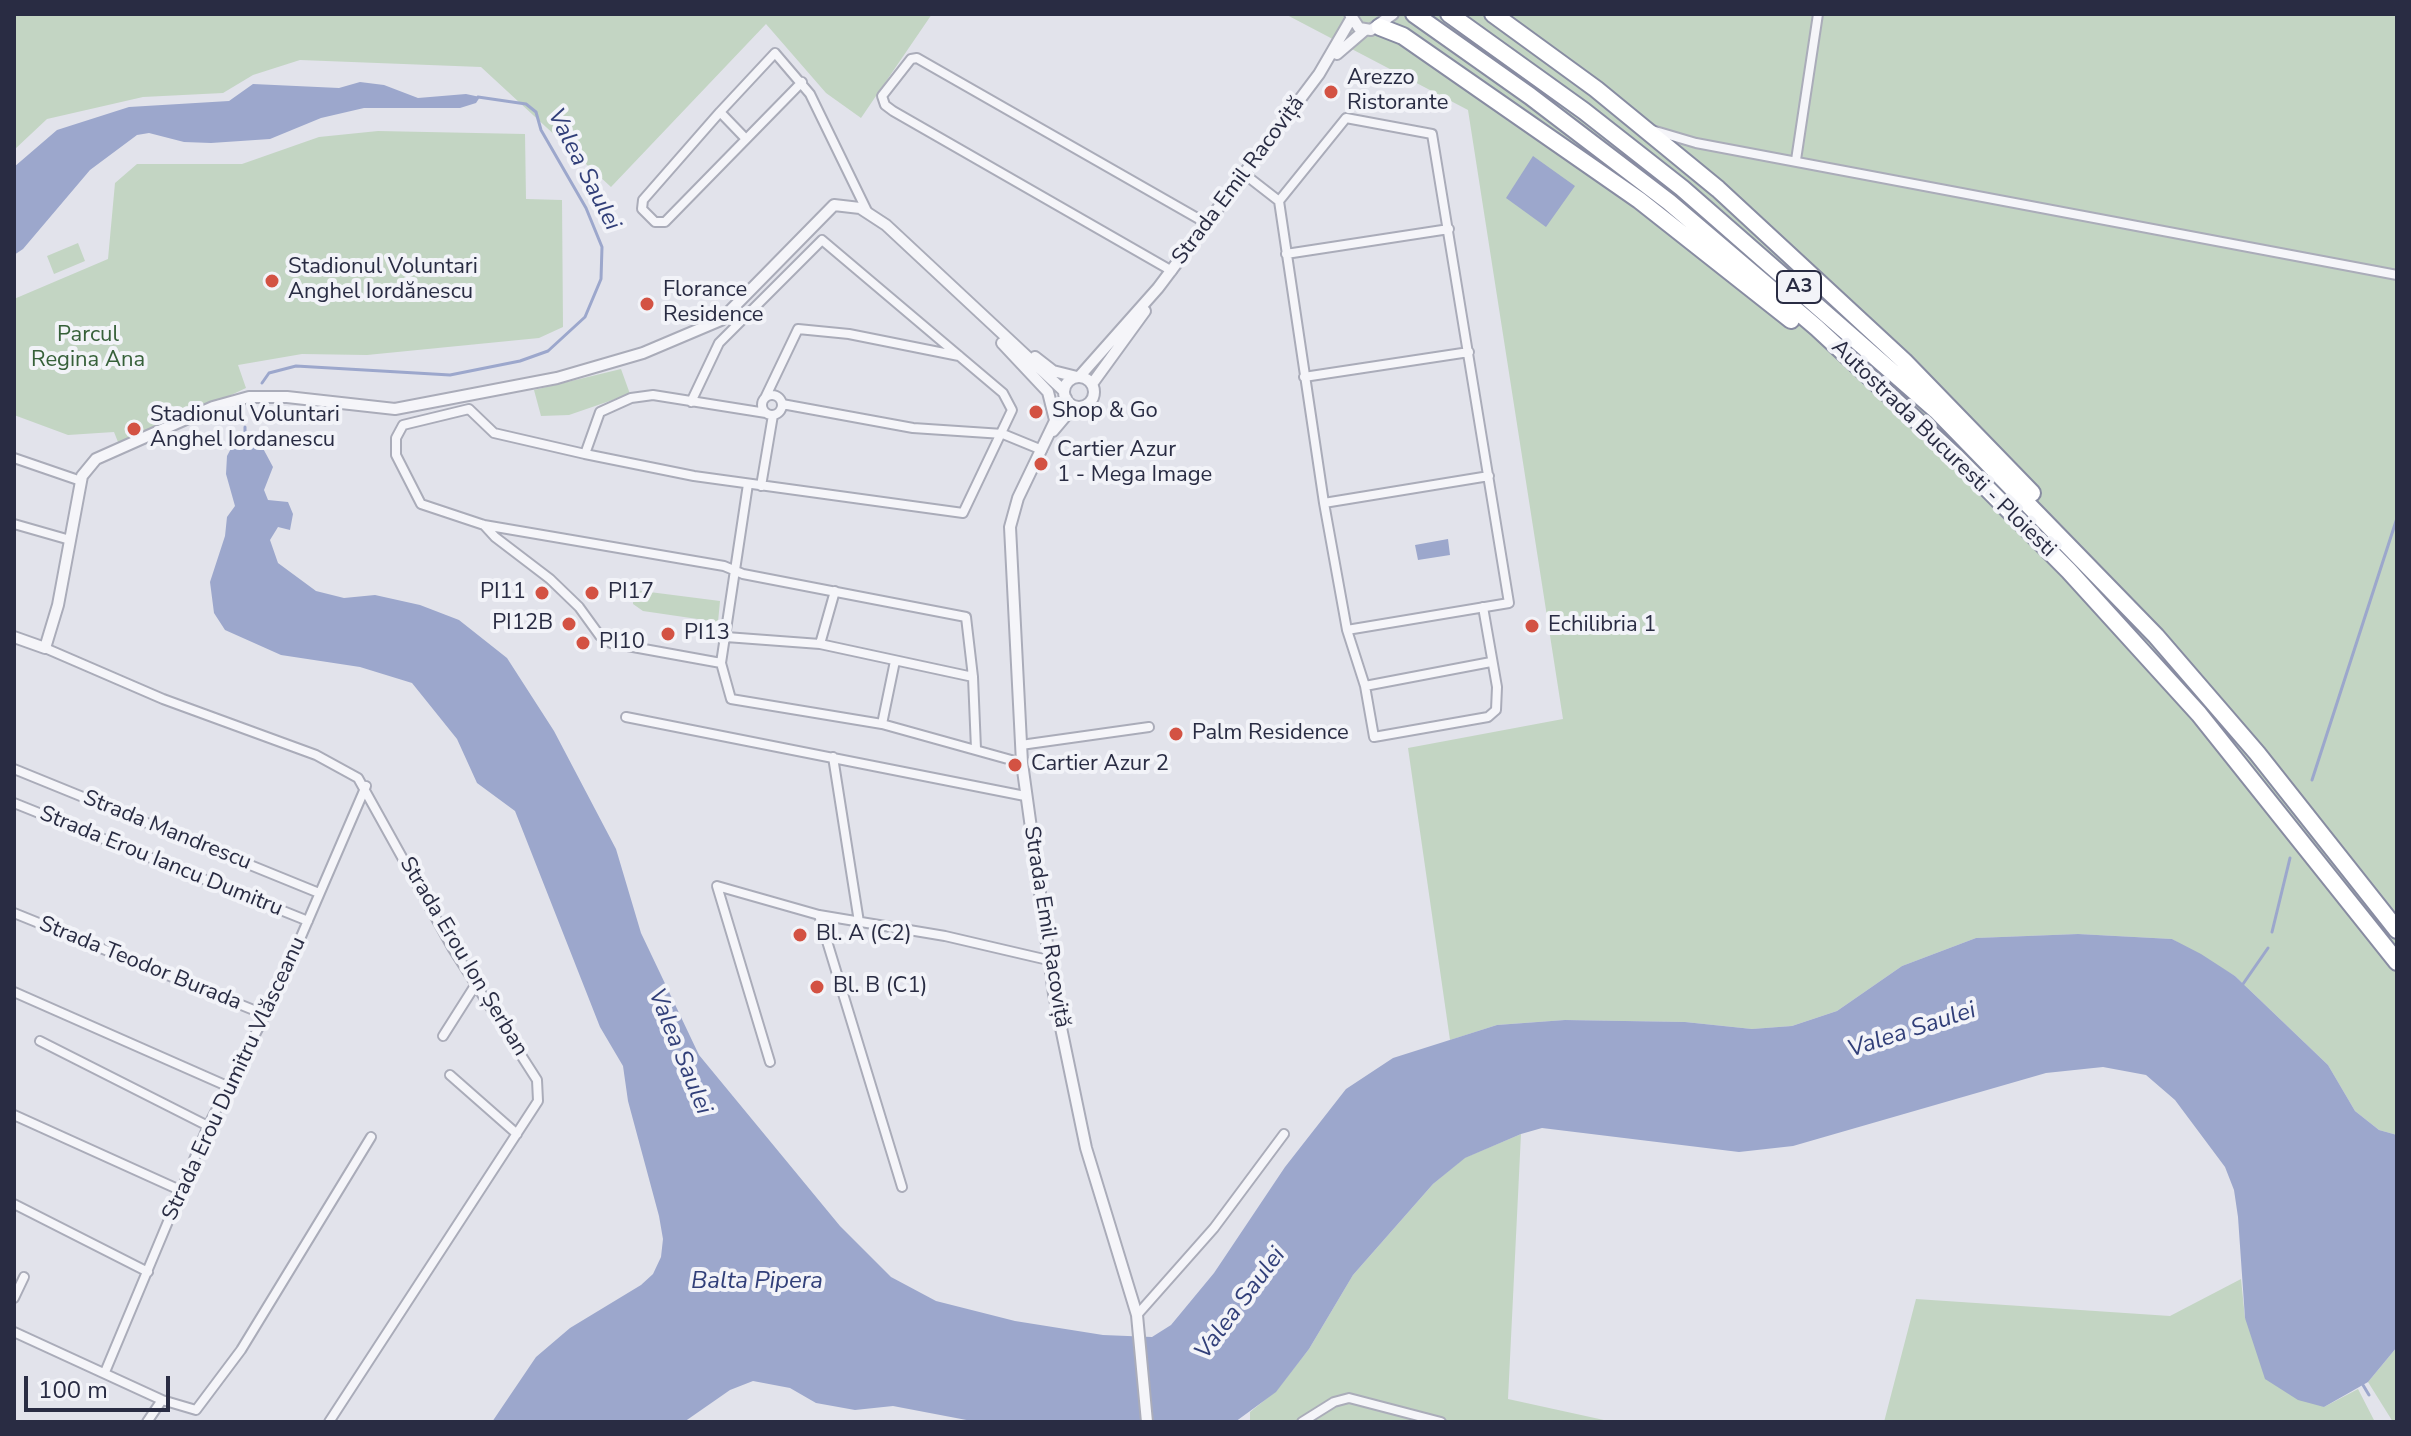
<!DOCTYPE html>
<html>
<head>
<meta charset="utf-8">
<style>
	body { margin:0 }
	#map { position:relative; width:2411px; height:1436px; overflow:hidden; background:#e2e3eb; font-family:"Nunito Sans",sans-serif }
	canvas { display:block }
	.frame { position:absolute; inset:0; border:16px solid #292c43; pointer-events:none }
	.scale { position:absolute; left:24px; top:1376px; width:146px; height:36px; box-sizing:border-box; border:4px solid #292c43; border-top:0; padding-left:10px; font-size:24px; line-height:28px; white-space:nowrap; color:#292c43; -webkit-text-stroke:6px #f2f3f8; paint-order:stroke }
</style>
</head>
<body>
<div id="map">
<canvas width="2411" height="1436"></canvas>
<div class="frame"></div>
<div class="scale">100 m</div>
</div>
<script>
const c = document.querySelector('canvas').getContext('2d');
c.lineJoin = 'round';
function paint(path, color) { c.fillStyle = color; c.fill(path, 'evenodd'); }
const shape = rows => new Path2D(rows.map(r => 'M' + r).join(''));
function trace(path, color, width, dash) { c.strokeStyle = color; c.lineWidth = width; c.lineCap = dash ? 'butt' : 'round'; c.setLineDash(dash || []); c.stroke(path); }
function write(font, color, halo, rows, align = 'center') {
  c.font = font + ' "Nunito Sans",sans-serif'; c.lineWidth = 8; c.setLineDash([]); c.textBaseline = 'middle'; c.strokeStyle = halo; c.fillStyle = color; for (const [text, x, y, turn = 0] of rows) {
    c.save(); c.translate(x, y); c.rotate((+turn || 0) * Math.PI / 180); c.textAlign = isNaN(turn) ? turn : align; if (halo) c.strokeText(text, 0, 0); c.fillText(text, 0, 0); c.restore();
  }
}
const green = shape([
	[14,14,932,14,861,118,826,93,766,24,611,187,481,67,300,60,253,75,223,93,143,97,47,119,14,150],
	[1285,14,2397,14,2397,1135,2379,1130,2355,1111,2328,1065,2235,976,2172,939,2078,934,1976,938,1902,966,1837,1011,1792,1026,1752,1029,1685,1022,1565,1020,1497,1025,1450,1040,1408,748,1563,719,1468,110],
	[378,131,525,134,526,199,562,200,563,327,539,338,367,355,302,354,238,365,246,388,120,447,114,432,68,435,14,415,14,299,108,259,115,183,137,164,242,164,319,137],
	[78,243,85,261,54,274,47,256],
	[621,369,630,394,569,415,541,416,534,390],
	[634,590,720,601,718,622,643,611,633,604],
	[1521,1134,1508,1399,1613,1422,1250,1422,1250,1412,1276,1391,1309,1349,1353,1275,1433,1184,1464,1158],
	[2241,1279,2245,1318,2324,1407,2358,1389,2375,1422,1884,1422,1916,1299,2170,1316],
	[2397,1347,2397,1422,2393,1422,2368,1382]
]);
const water = shape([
	[360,82,384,85,418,98,466,94,480,97,476,103,460,108,364,108,321,118,270,139,211,143,184,142,149,133,137,135,90,170,23,249,14,255,14,167,57,130,129,107,229,101,253,84,339,88],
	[1533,156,1575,186,1546,227,1506,198],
	[236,439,258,439,273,467,264,490,268,500,288,502,293,514,290,530,278,527,270,540,278,563,316,591,344,598,375,595,420,605,459,620,507,658,554,731,616,849,641,933,699,1055,840,1226,891,1277,936,1301,1015,1321,1103,1335,1152,1337,1171,1325,1214,1273,1285,1167,1346,1089,1393,1058,1497,1025,1565,1020,1685,1022,1752,1029,1792,1026,1837,1011,1902,966,1976,938,2078,934,2172,939,2201,954,2235,976,2328,1065,2355,1111,2379,1130,2397,1135,2397,1347,2368,1382,2324,1407,2298,1400,2265,1379,2245,1318,2238,1217,2234,1190,2225,1167,2175,1100,2146,1075,2103,1067,2046,1073,1793,1146,1739,1152,1542,1128,1521,1134,1465,1158,1433,1184,1353,1275,1309,1349,1276,1392,1235,1422,977,1422,893,1406,855,1410,816,1403,790,1388,753,1381,730,1390,684,1422,492,1422,536,1357,570,1328,641,1285,653,1274,661,1257,663,1239,659,1216,628,1101,623,1066,600,1027,515,811,477,783,457,739,412,683,360,667,281,655,225,630,214,613,210,582,225,536,227,517,235,506,226,474,227,456],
	[1448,539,1450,555,1418,560,1415,545]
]);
const stream = shape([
	[262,383,269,373,296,366,450,375,520,361,548,351,585,317,601,279,602,247,586,208,541,130,536,112,526,104,478,97],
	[245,440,245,427],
	[2312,780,2397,518],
	[2272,932,2290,858],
	[2243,984,2268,948],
	[2363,1385,2369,1395]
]);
const minor = shape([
	[720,112,643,200,642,209,655,222,665,222,802,82],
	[1652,130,1696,143,2397,275],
	[746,139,720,112,775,53,810,94,867,211],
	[1796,160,1818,14],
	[1243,173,1279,201,1324,503,1347,630,1365,686,1374,737,1488,717,1496,710,1497,687,1483,607],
	[1279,201,1346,118,1432,134,1509,603,1347,630],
	[1286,254,1449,229],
	[1172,271,893,111,885,105,882,96,911,59,917,58,1206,223],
	[1304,377,1469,352],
	'762 405a10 10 0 1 1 20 0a10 10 0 1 1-20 0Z',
	[765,398,798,329,849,334,959,356],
	[691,402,719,343,822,240,1003,393,1012,410,963,513,694,476,585,454,494,433,469,409,403,425,396,438,396,455,421,504,484,525,724,566,743,574,966,617,973,677,976,749],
	[782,404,913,428,1003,434,1042,450],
	[585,454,600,412,631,398,653,395,766,413],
	[14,458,81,481],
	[748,484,721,663,731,699,882,724,1022,763],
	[761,486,773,415],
	[1324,503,1489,476],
	[14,524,70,540],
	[484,525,495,537,550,579,579,607,600,636,611,643,721,663],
	[726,637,820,644,973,677],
	[820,644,835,591],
	[45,648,163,699,316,755,358,778,453,949,537,1080,538,1101,329,1422],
	[1365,686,1491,662],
	[626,717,1025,796],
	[882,724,895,661],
	[1021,745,1149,727],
	[833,757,859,922],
	[14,769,319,893],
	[14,803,308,921],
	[14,913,266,1015],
	[819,915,902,1187],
	[14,992,227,1086],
	[443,1036,476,984],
	[40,1041,208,1126],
	[770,1062,717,886,819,915,945,936,1048,960],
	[450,1075,517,1134],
	[14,1115,182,1191],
	[14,1204,148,1272],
	[14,1298,24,1277],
	[1137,1315,1214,1228,1284,1134],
	[14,1332,162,1400,196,1410,241,1350,371,1137],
	[105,1372,208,1126,278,990,366,786],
	[147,1422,162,1400],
	[1302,1422,1334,1402,1349,1398,1441,1422]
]);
const tertiary = shape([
	[1350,14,1359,28,1371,30,1393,14],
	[1337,54,1365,30],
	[1002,343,1048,392,1055,420],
	[1035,357,1053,371,1077,377],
	[1079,377,1158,288,1319,74,1351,19],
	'1064 392a15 15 0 1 1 30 0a15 15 0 1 1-30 0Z',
	[1092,384,1145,311],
	[1066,398,1018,498,1010,527,1022,763,1054,994,1086,1148,1137,1315,1147,1422],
	[1053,431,1074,406],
	[14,637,45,648,58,605,82,476,96,459,213,407,249,397,287,397,395,409,557,378,643,353,721,320,834,205,860,208,886,225,1064,391]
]);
const motorway = shape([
	[1414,14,1530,96,1669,202,1817,328,1955,456,2069,571,2199,714,2397,962],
	[1449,14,1584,111,1682,188,1937,411,2156,636,2257,753,2397,930],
	[1493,14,1596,89,1718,189,1904,361,2032,493],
	[1380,27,1403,36,1639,200,1791,320]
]);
const markers = [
	[1331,92,8,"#d35243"],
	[272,281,8,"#d35243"],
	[647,304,8,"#d35243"],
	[1036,412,8,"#d35243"],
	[134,429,8,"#d35243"],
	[1041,464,8,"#d35243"],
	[542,593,8,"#d35243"],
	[592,593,8,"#d35243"],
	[569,624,8,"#d35243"],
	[1532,626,8,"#d35243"],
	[668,634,8,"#d35243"],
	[583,643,8,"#d35243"],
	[1176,734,8,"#d35243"],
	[1015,765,8,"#d35243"],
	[800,935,8,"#d35243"],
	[817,987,8,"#d35243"]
];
const shields = [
	[1799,287,44]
];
const shieldNames = [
	["A3",1799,287]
];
const poiNames = [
	["Arezzo",1347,79],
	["Ristorante",1347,104],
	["Stadionul Voluntari",288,268],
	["Anghel Iordănescu",288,293],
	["Florance",663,291],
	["Residence",663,316],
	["Shop & Go",1052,412],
	["Stadionul Voluntari",150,416],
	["Anghel Iordanescu",150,441],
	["Cartier Azur",1057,451],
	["1 - Mega Image",1057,476],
	["PI11",526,593,"right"],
	["PI17",608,593],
	["PI12B",553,624,"right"],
	["Echilibria 1",1548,626],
	["PI13",684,634],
	["PI10",599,643],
	["Palm Residence",1192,734],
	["Cartier Azur 2",1031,765],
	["Bl. A (C2)",816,935],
	["Bl. B (C1)",833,987]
];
const streetNames = [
	["Strada Emil Racoviță",1239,181,-53],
	["Autostrada Bucuresti - Ploiesti",1943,449,44],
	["Strada Mandrescu",167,831,22],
	["Strada Erou Iancu Dumitru",161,862,22],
	["Strada Emil Racoviță",1046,927,81],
	["Strada Erou Ion Șerban",463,957,59],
	["Strada Teodor Burada",140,964,22],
	["Strada Erou Dumitru Vlăsceanu",235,1079,-65]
];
const parkNames = [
	["Parcul",88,336],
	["Regina Ana",88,361]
];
const waterNames = [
	["Valea Saulei",583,170,63],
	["Valea Saulei",1912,1031,-18],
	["Valea Saulei",679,1052,68],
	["Balta Pipera",757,1282],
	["Valea Saulei",1241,1304,-53]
];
paint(green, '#c3d5c3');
paint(water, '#9ca7cc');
trace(stream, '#9ca7cc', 3);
trace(minor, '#aaacb9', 12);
trace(tertiary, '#aaacb9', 14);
trace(motorway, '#888ca2', 20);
trace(minor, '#f5f5f9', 8);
trace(tertiary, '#f5f5f9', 10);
trace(motorway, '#fff', 16);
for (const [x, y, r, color] of markers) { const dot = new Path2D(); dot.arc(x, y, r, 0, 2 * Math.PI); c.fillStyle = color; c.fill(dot); trace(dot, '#f2f3f8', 3); }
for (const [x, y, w] of shields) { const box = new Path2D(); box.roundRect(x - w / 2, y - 16, w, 32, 6); c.fillStyle = '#f2f3f8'; c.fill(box); trace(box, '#292c43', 2); }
write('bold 20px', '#292c43', null, shieldNames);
write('22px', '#292c43', '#f2f3f8', poiNames, 'left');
write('22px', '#292c43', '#f2f3f8', streetNames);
write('22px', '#366039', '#f2f3f8', parkNames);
write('italic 24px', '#313f79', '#f2f3f8', waterNames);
</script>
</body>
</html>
